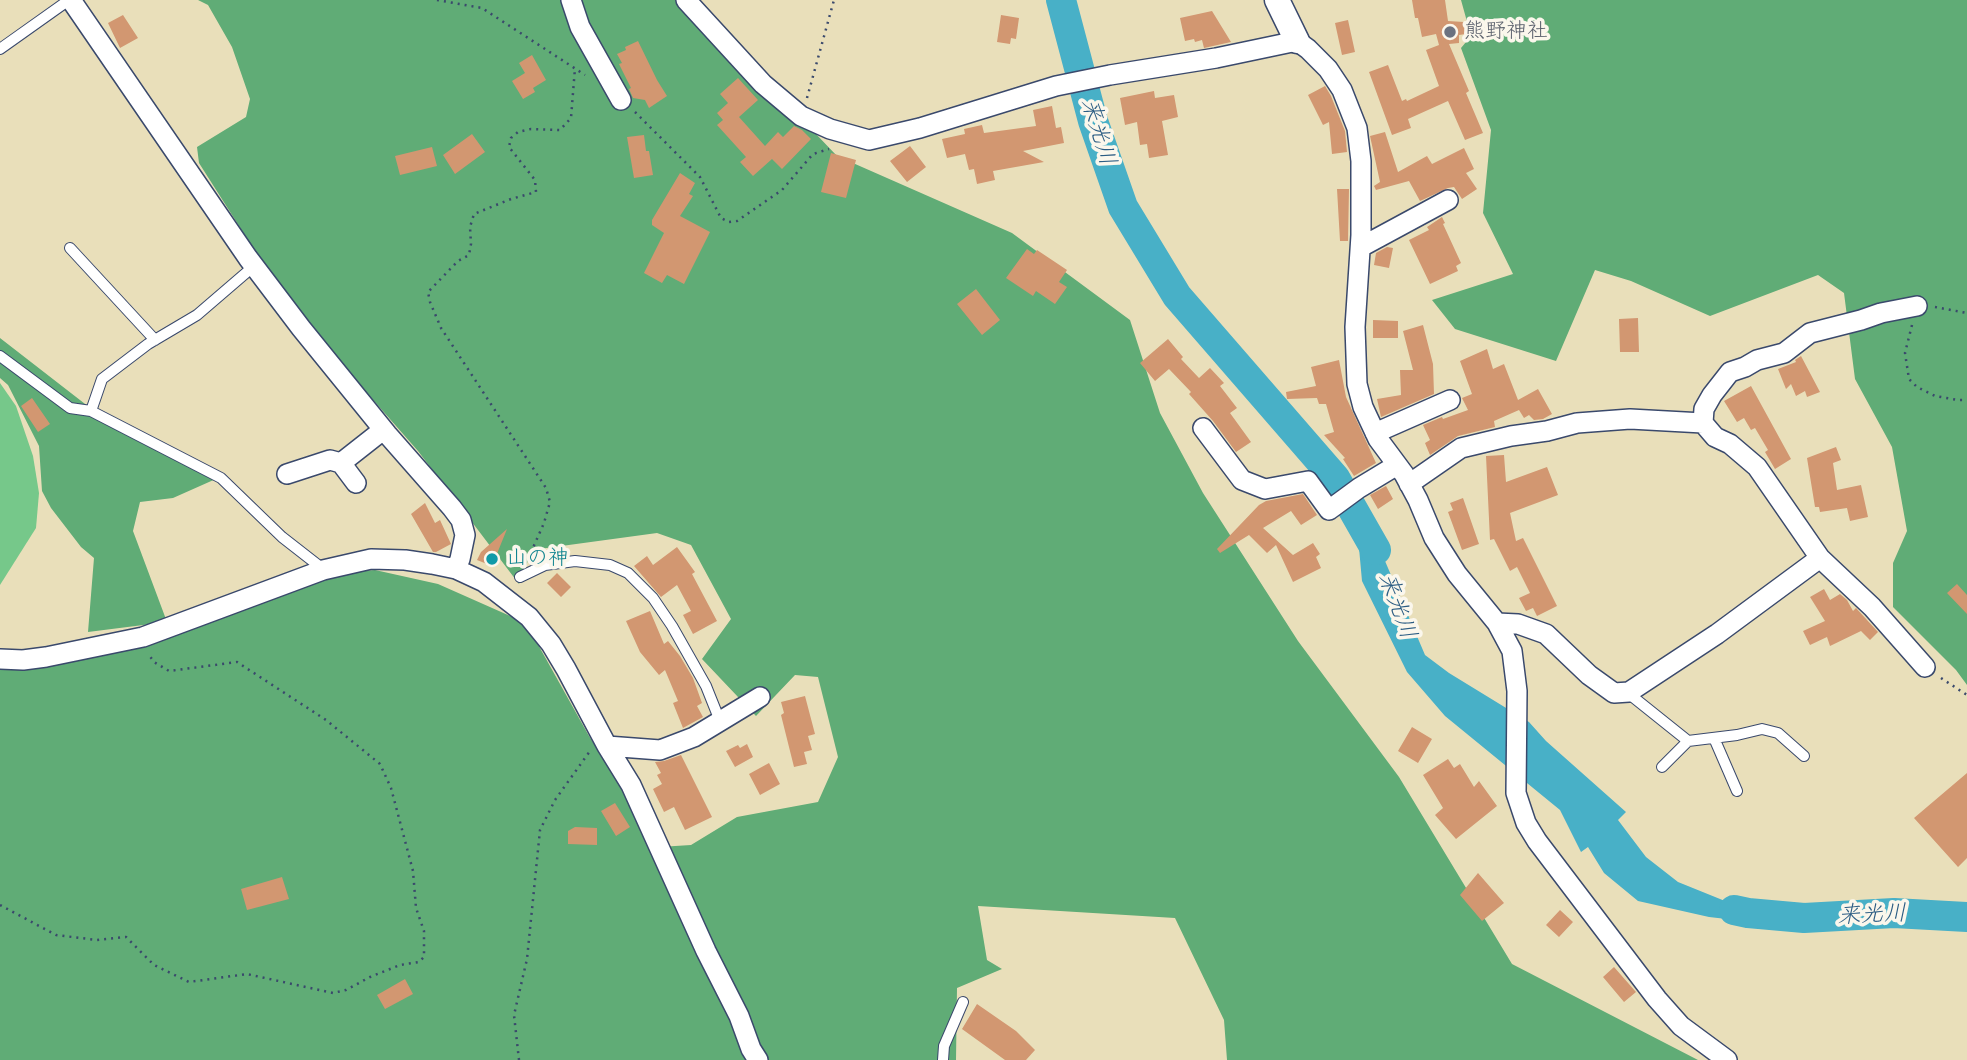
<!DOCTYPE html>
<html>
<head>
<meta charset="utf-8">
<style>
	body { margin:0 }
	canvas { display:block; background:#e9dfba }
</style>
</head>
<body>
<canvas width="1967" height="1060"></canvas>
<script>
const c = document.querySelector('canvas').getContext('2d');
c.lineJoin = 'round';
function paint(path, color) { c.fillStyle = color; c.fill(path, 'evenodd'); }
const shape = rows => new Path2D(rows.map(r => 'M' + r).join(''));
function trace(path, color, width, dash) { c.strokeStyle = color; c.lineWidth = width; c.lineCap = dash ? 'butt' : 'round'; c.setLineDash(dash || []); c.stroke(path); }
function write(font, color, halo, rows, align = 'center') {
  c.font = font + ' "Shantell Sans","Klee One",sans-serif'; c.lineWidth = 7; c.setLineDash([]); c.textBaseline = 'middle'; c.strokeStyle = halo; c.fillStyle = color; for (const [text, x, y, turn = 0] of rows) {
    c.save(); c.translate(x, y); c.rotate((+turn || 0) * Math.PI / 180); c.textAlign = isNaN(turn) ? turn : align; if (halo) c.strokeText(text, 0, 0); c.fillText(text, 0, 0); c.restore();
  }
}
const green = shape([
	[0,383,16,406,33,456,39,493,36,528,0,585]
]);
const forest = shape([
	[198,0,688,0,837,156,1012,233,1130,320,1160,413,1203,493,1298,641,1399,777,1512,964,1698,1060,1227,1060,1224,1020,1175,918,978,906,987,960,1002,969,957,988,956,1060,0,1060,0,661,178,622,301,575,375,570,438,584,526,623,589,736,659,847,691,845,737,817,818,802,838,757,818,677,795,675,756,716,702,659,731,619,691,545,657,533,532,550,519,584,418,451,288,303,199,163,197,147,246,117,250,99,232,47,208,5],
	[1461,0,1967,0,1967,685,1956,670,1893,607,1893,563,1907,531,1892,447,1855,379,1844,293,1818,275,1710,316,1631,281,1595,270,1556,361,1455,329,1432,300,1513,274,1483,213,1491,130,1461,48,1471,36],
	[0,338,98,414,218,478,173,498,140,502,133,531,167,622,88,632,94,558,81,547,51,508,42,491,39,446,8,385,0,378]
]);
const water = shape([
	[1356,515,1368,521,1425,655,1449,673,1529,722,1546,741,1626,812,1618,820,1646,857,1678,882,1725,901,1785,912,1753,922,1709,917,1638,901,1604,873,1588,847,1581,852,1560,810,1445,716,1407,672,1362,581]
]);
const river = shape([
	[1061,0,1093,121,1123,207,1177,296,1335,478,1376,550],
	[1734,910,1748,913,1804,918,1894,913,1967,917]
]);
const building = shape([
	[1412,0,1445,0,1448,21,1464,22,1466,34,1459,35,1459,43,1449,44,1469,91,1466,93,1483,133,1465,140,1448,101,1408,119,1411,128,1392,135,1369,72,1388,65,1402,101,1406,99,1407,101,1439,86,1426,50,1439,45,1436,34,1422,37,1418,18,1415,18],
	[1212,11,1231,42,1204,48,1202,40,1195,42,1194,39,1185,41,1180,18],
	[123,15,138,38,120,48,108,23],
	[1001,15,1019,18,1016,39,1011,38,1010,44,997,42],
	[1348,20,1355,52,1342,55,1335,23],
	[638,41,657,80,667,96,649,108,645,100,633,98,629,89,631,88,619,64,622,63,617,54,626,50,625,47],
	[532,55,546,80,533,88,535,92,523,99,512,81,525,73,519,63],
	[738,78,758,100,739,117,765,146,778,132,783,137,794,126,802,130,811,139,782,169,772,159,753,176,740,162,746,157,717,125,723,120,717,113,728,103,720,94],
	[1325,86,1331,96,1345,131,1347,152,1332,154,1329,122,1323,125,1308,95],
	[1154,91,1155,98,1174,95,1178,117,1162,121,1168,155,1149,158,1147,144,1140,145,1137,122,1125,125,1120,98],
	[1052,106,1056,128,1061,127,1064,143,1023,151,1044,162,993,171,995,180,977,184,974,169,969,170,965,154,947,158,942,139,965,134,964,129,982,125,984,133,1036,126,1033,110],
	[1385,132,1398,172,1427,156,1432,164,1464,148,1474,169,1466,173,1477,189,1462,199,1454,187,1448,188,1420,201,1409,181,1376,190,1374,186,1380,182,1370,136],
	[472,134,485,152,455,174,443,155],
	[644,135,646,151,649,151,653,175,634,178,627,137],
	[910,146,926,167,907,182,890,161],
	[432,147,437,166,400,175,395,156],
	[831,153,856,160,846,198,821,192],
	[680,173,695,183,689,194,693,196,680,216,710,232,684,284,667,275,662,283,644,273,664,233,652,225,652,220],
	[1337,189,1349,189,1348,241,1340,241],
	[1442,217,1445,223,1443,224,1461,263,1456,266,1458,271,1430,284,1409,240,1429,230,1427,227],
	[1387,247,1393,248,1389,268,1374,265,1376,253],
	[1027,249,1034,254,1037,250,1067,270,1059,282,1067,287,1055,304,1036,291,1033,296,1006,278],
	[976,289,1000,320,982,335,957,304],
	[1638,318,1639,352,1620,352,1619,319],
	[1373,320,1398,321,1398,338,1373,338],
	[1423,325,1433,364,1434,394,1381,417,1377,399,1401,395,1400,370,1413,370,1403,331],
	[1168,339,1183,357,1181,359,1199,378,1210,368,1224,383,1220,386,1237,408,1230,413,1251,442,1236,452,1213,421,1189,394,1191,392,1169,369,1155,381,1140,363],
	[1487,349,1493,369,1504,364,1518,400,1538,389,1552,414,1543,419,1534,420,1529,415,1524,418,1519,410,1494,421,1495,427,1458,436,1430,455,1425,443,1430,440,1423,425,1442,417,1443,419,1468,410,1462,398,1472,394,1460,361],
	[1801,356,1820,392,1807,397,1805,391,1796,396,1791,384,1786,389,1778,369,1796,362,1795,360],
	[1339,360,1346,397,1376,463,1354,476,1343,459,1345,458,1324,435,1334,432,1326,404,1319,404,1317,398,1287,399,1286,392,1316,386,1311,367],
	[1751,386,1791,459,1775,469,1765,452,1768,450,1755,428,1751,430,1744,418,1737,422,1724,401],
	[32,398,50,424,38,432,21,406],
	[1836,447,1841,460,1833,463,1837,490,1861,485,1868,517,1850,521,1847,508,1820,512,1819,507,1815,507,1807,458],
	[1504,455,1506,482,1547,467,1558,495,1510,513,1516,541,1523,538,1557,606,1537,616,1533,608,1526,611,1519,598,1530,593,1517,567,1510,571,1494,539,1490,540,1486,456],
	[1386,486,1393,499,1378,509,1370,495],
	[1303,494,1317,515,1301,525,1291,511,1263,528,1293,555,1313,543,1320,554,1316,557,1321,568,1293,582,1276,545,1267,553,1249,535,1220,553,1217,549,1259,505,1266,501],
	[1463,498,1479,544,1462,550,1448,512,1453,510,1450,503],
	[425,503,435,523,440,520,451,544,436,552,433,552,411,514],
	[507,529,492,566,477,560,481,552],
	[677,547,695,572,692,574,717,621,693,634,683,615,691,611,677,585,661,597,634,566,647,556,653,565],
	[557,573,571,587,561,597,547,583],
	[1957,584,1967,595,1967,614,1947,593],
	[1824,589,1830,600,1840,594,1847,600,1853,611,1856,608,1878,632,1870,640,1861,631,1830,646,1827,637,1810,645,1803,631,1825,621,1810,597],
	[650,611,664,644,668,641,680,656,693,678,702,703,697,706,703,717,683,728,673,703,678,701,665,670,659,675,640,652,626,621],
	[805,696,815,734,808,736,812,750,804,752,807,764,794,767,781,715,784,713,781,702],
	[1412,727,1432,739,1418,763,1398,751],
	[747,744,753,757,735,767,726,751,738,745,740,748],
	[681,755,712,817,685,830,674,807,664,812,653,789,662,784,657,775,661,773,655,762,664,761],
	[1448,759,1454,768,1460,764,1474,787,1479,781,1497,806,1456,839,1435,815,1443,808,1423,775],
	[769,763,780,784,760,795,749,774],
	[1967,773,1967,858,1958,867,1914,818],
	[615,803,630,827,616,836,601,811],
	[575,827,597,828,597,845,568,844,568,831],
	[1478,873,1504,903,1482,921,1460,895],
	[282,877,289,899,247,910,241,889],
	[1560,910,1573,922,1559,937,1546,925],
	[1614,967,1636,992,1624,1002,1603,977],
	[405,979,413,994,385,1009,377,995],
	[977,1004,1016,1031,1035,1050,1026,1060,1005,1060,962,1029]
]);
const path = shape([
	[437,0,482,8,585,75],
	[807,98,834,0],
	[635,112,700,177,721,218,729,222,737,221,782,190,813,154,829,149],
	[1935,307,1967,313],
	[1912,325,1905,353,1909,379,1917,387,1935,396,1958,400,1967,400],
	[528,559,544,523,550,502,546,488,441,328,430,302,428,292,458,261,469,255,471,244,470,227,474,214,511,199,536,192,535,180,509,147,511,138,518,132,531,129,560,130,571,118,575,68],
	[1941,678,1967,695],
	[0,905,56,935,97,940,126,937,154,965,189,982,247,974,333,993,346,990,370,977,400,965,419,962,424,957,424,931,416,908,413,871,391,788,380,764,326,720,237,662,169,671,154,662,149,655],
	[519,1060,514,1015,527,959,540,830,555,800,590,751]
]);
const service = shape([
	[0,49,69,0],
	[70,248,155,340],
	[0,356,70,408,91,411,221,478,282,537,323,569],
	[91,411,102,379,148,344,197,315,254,266],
	[520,577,545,565,575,561,610,565,628,573,653,598,672,626,706,686,720,721],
	[1628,693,1688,741,1737,735,1762,729,1778,733,1804,756],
	[1714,738,1737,791],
	[1662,767,1688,741],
	[943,1060,944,1046,963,1002]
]);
const minor = shape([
	[71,0,248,258,301,328,387,434,452,508,461,520,465,535,460,559,456,569],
	[571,0,580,27,621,100],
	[686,0,763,84,801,116,830,129,869,140,920,128,1056,86,1110,75,1216,58,1297,41,1308,49,1328,69,1342,90,1357,128,1361,161,1361,235,1355,327,1357,384,1363,407,1378,439,1404,474,1418,500,1434,538,1457,574,1497,623,1512,651,1517,691,1516,793,1526,823,1537,841,1657,999,1681,1026,1727,1060],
	[1361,247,1448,200],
	[1917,306,1881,313,1861,320,1810,333,1784,353,1757,360,1745,367,1730,372,1712,395,1704,409,1703,423,1715,437,1730,444,1757,467,1820,558,1872,607,1925,667],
	[1203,428,1242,480,1265,489,1308,481,1329,510,1359,488,1397,465],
	[1375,433,1450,400],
	[341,463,356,483],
	[287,474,330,460,341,463,383,430],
	[1409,484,1461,448,1511,436,1547,431,1577,423,1630,419,1703,423],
	[1497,623,1518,624,1546,634,1589,675,1614,693,1629,692,1717,634,1820,558],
	[0,659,23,660,46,657,143,637,323,570,371,559,405,560,432,564,456,569,484,582,529,617,551,644,566,669,607,746,631,785,706,951,739,1016,751,1049,758,1060],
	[607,746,660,750,694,737,760,697]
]);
const tertiary = shape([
	[1277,0,1297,41]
]);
const markers = [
	[1450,32,7,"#6b7280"],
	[492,559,7,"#0f9aa8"]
];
const worshipNames = [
	["熊野神社",1464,32]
];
const cultureNames = [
	["山の神",506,559]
];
const waterNames = [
	["来光川",1098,132,73],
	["来光川",1397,606,70],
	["来光川",1872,915,-2]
];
paint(green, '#76c88a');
paint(forest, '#60ac76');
paint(water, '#48b0c7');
trace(river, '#48b0c7', 30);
paint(building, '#d29771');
trace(service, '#3a496c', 12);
trace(minor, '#3a496c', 22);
trace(tertiary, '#3a496c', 27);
trace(path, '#3a496c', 2.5, [2, 5]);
trace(service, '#fff', 10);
trace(minor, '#fff', 19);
trace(tertiary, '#fff', 24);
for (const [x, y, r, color] of markers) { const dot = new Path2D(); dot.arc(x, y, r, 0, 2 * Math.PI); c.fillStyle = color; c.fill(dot); trace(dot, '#fbf7ec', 2.5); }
write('21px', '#5b616d', '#fbf7ec', worshipNames, 'left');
write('21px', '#0d838f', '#fbf7ec', cultureNames, 'left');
write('italic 23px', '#2b5c83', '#fbf7ec', waterNames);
</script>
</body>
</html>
